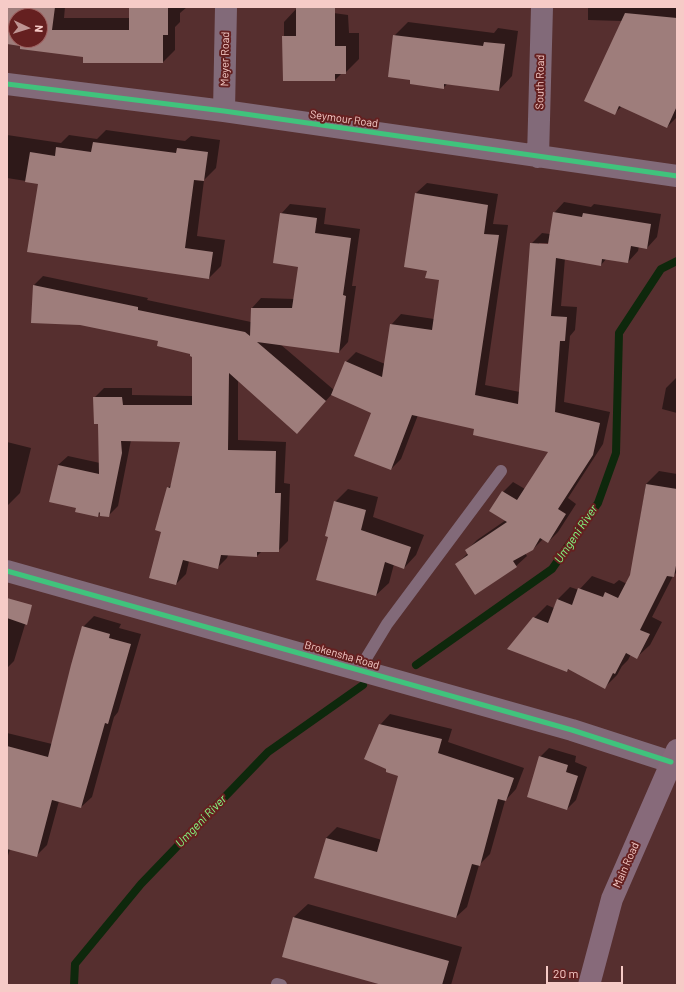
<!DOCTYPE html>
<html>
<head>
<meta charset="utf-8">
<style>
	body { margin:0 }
	#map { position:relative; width:684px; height:992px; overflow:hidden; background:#562f2f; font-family:Barlow,sans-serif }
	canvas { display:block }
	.frame { position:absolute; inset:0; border:8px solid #f6cbc7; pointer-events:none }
	.north { position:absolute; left:8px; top:8px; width:40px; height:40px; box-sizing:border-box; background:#652020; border:1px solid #9f6463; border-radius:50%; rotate:94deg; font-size:11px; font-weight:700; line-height:16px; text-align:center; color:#f6cbc7 }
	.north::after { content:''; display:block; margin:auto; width:14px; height:18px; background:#be9492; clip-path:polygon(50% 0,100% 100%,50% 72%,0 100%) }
	.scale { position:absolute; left:546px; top:966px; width:77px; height:18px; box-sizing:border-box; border:2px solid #f6cbc7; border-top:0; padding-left:5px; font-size:12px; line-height:14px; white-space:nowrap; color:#f6cbc7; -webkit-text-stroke:3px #652020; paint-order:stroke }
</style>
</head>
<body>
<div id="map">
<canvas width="684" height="992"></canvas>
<div class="frame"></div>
<div class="north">N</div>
<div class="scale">20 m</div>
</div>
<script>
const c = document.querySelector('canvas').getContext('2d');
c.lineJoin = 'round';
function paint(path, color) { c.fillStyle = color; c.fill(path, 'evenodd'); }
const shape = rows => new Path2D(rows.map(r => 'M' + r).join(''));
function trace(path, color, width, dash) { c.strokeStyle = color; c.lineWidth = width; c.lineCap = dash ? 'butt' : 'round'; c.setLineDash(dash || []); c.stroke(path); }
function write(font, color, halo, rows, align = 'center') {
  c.font = font + ' Barlow,sans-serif'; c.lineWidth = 4; c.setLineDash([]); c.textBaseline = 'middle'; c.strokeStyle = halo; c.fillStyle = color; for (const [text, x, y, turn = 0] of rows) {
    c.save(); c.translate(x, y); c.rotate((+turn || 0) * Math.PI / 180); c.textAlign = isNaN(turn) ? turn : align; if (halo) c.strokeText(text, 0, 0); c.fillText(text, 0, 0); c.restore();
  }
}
const shadow = shape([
	[7,7,65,7,64,18,130,18,130,7,187,7,180,13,180,22,175,27,175,50,163,62,84,56,7,43],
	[16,16,40,16,40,40,16,40],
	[588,7,677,7,677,117,667,127,622,106,615,113,622,21,588,20],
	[297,8,348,15,349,33,359,33,359,59,345,73,342,73,335,80,284,80,284,22],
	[408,22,494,33,498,28,518,31,512,76,499,90,447,84,443,88,412,79,394,36],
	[106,130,185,141,191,136,220,140,216,168,204,180,197,236,225,240,221,266,209,278,39,183,7,178,7,135,61,143,69,135,97,139],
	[427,183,498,194,493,224,508,225,485,385,520,392,531,244,542,233,550,234,554,213,564,202,591,207,594,204,661,214,657,237,647,248,639,246,638,251,628,262,607,258,601,265,565,258,561,306,577,307,575,330,570,336,564,402,610,412,603,444,568,498,576,504,558,532,548,542,543,539,533,549,525,553,527,556,516,566,456,565,468,553,467,550,477,540,506,520,503,492,513,482,525,489,549,452,475,428,418,415,401,459,391,469,373,412,332,394,306,423,238,380,238,440,286,442,284,483,290,484,288,541,278,551,262,551,257,556,228,555,227,558,217,568,189,561,186,574,176,584,162,531,168,488,172,484,181,441,131,440,118,506,108,516,101,512,97,516,78,507,58,465,68,456,100,463,99,423,94,398,104,388,132,388,132,395,193,396,193,356,191,353,159,340,34,285,43,276,148,298,147,300,251,322,252,308,261,298,295,299,299,266,281,214,290,204,326,208,324,224,360,229,352,286,356,286,348,342,339,352,280,344,334,390,346,362,356,352,385,364,391,325,401,314,434,319,440,279,428,270,416,193],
	[539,243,553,243,553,245,539,245],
	[677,377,677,413,662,409,666,388],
	[7,442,31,448,20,493,7,506],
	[659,471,677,474,677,572,673,576,652,617,662,622,650,645,637,657,631,654,628,660,622,666,617,675,605,687,569,669,567,671,534,618,547,605,554,608,557,600,570,587,579,590,592,576,614,584,619,580,627,584,631,576,646,484],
	[348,489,378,497,373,517,424,535,416,555,404,568,394,564,389,583,376,595,329,536,335,502],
	[7,601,30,608,14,661,7,668],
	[94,616,121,624,119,628,141,634,118,712,114,717,92,797,81,807,59,801,47,845,36,856,10,849,7,859,7,733,52,744,83,627],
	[390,714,452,729,448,742,524,768,516,789,505,801,490,854,479,865,467,907,456,917,326,838,337,827,382,840,400,775,380,725],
	[549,748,576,756,575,762,587,767,576,800,567,809,540,757],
	[308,904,462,947,451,985,385,985,283,956,294,917]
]);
const stream = shape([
	[416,665,552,569,598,503,616,453,619,333,661,269,677,261],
	[74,985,75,964,141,884,268,752,363,685]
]);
const building = shape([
	[7,7,55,7,52,30,129,30,129,7,168,7,168,35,163,35,163,63,83,63,83,57,20,49,20,46,7,44],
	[16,16,40,16,40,40,16,40],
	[296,7,335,7,335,46,346,46,346,74,335,74,335,81,283,81,282,36,296,36],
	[625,13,677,18,677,106,667,128,619,106,615,115,584,101],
	[393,35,483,46,484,42,505,44,499,91,444,84,444,89,410,84,410,80,388,77],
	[93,142,176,153,177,148,208,152,204,181,194,180,185,248,213,252,209,279,27,252,38,184,25,182,30,152,55,156,56,147,91,152],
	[415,193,488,205,484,234,499,235,475,395,518,404,530,243,548,244,553,212,582,217,583,213,651,224,647,249,631,246,628,263,602,259,601,266,556,258,551,316,567,317,565,341,560,341,555,412,600,423,593,455,558,509,566,514,548,543,540,538,533,550,513,561,517,567,475,595,455,564,468,555,465,550,507,522,489,511,502,491,517,500,548,452,473,435,474,429,412,415,391,470,354,456,371,413,331,395,345,361,382,377,390,324,432,330,439,280,425,278,427,271,404,267],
	[280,213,317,218,315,233,351,238,343,295,346,296,339,353,257,342,326,401,297,434,229,373,228,450,276,451,275,493,281,493,279,552,257,552,257,557,221,555,218,569,183,560,176,585,149,578,161,532,155,530,167,487,170,488,180,442,121,441,122,453,109,517,100,516,100,513,99,512,98,517,75,512,76,508,49,502,58,465,99,474,98,424,94,424,93,397,122,397,123,405,192,405,192,357,190,356,190,354,157,346,158,341,80,325,31,323,33,285,138,307,138,310,245,332,250,336,251,308,292,308,298,267,273,263],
	[646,484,677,489,677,560,674,577,667,576,640,630,650,634,637,659,626,653,615,674,613,673,605,689,568,669,567,672,507,649,533,617,548,623,557,599,572,605,578,588,603,597,605,592,618,598,630,575],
	[334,501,366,510,361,530,411,547,404,569,385,562,376,596,316,580,328,537,325,536],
	[7,598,32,605,27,625,7,618],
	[82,626,110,634,109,638,131,644,108,724,105,723,81,808,52,800,37,857,7,849,7,746,48,757,71,665],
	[379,724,442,739,438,753,514,778,506,801,498,799,480,866,472,864,456,918,314,878,326,838,377,852,398,776,386,772,386,769,364,759],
	[539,756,568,765,566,772,578,776,567,810,527,797],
	[293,917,449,961,442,985,382,985,282,957]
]);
const lane = shape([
	[359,670,387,624,501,471],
	[277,984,281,985]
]);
const street = shape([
	[7,84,224,111,677,176],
	[224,111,226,7],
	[538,157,542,7],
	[7,571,572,730,671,762]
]);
const secondary = shape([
	[589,985,612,899,677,750]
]);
const cycleway = shape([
	[7,84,224,111,677,176],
	[7,571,572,730,671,762]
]);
const streetNames = [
	["Meyer Road",225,59,-89],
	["South Road",540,82,-89],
	["Seymour Road",344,119,8],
	["Brokensha Road",342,655,16],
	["Main Road",626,865,-66]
];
const waterNames = [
	["Umgeni River",576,534,-56],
	["Umgeni River",201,821,-46]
];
paint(shadow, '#0007');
trace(stream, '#0e280c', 8);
paint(building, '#9e7d7b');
trace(lane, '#826a79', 12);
trace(street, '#826a79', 22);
trace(secondary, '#876a7a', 22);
trace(cycleway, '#40c37c', 5);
write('11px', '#f6cbc7', '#652020', streetNames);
write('italic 12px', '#83fb82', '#652020', waterNames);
</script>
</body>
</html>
